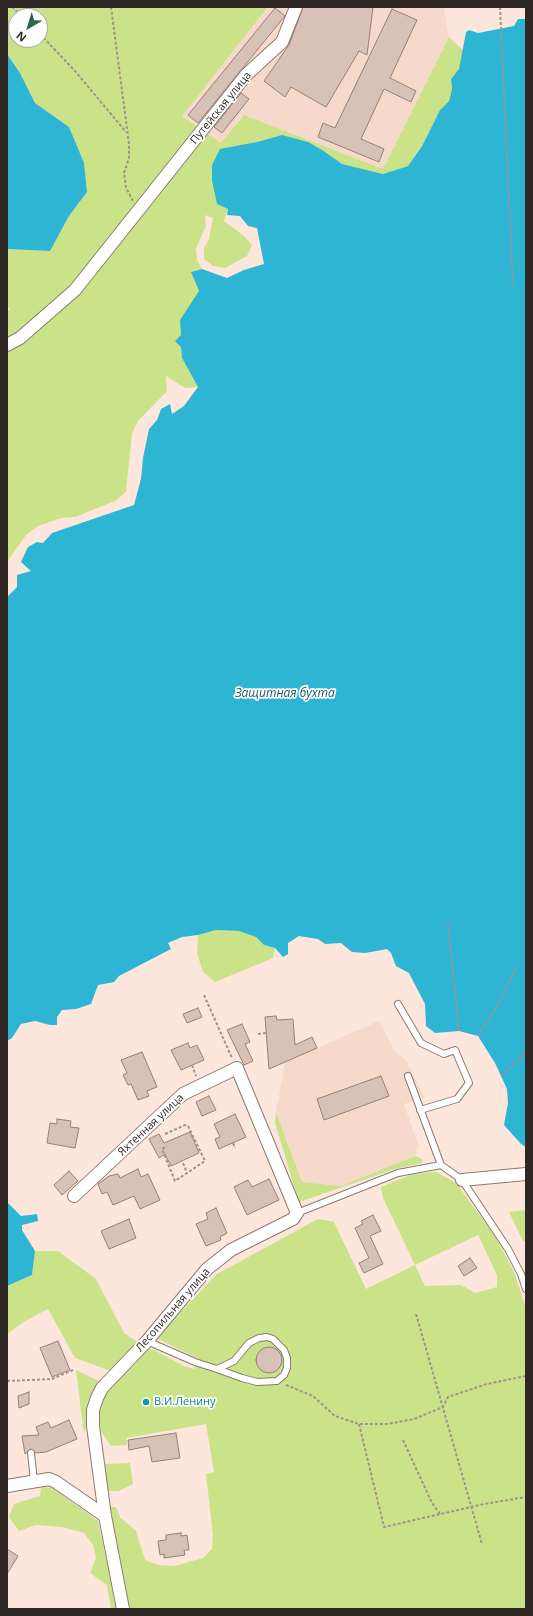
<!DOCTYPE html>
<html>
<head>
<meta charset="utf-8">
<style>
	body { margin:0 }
	#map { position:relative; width:533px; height:1616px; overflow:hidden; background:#fde6dc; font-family:"Open Sans",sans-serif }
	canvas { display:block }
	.frame { position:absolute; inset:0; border:8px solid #2f2723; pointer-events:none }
	.north { position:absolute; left:8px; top:8px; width:40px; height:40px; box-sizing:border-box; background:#fff; border:1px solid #aca9a7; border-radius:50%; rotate:218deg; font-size:11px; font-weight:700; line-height:16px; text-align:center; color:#2f2723 }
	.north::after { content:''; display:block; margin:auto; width:14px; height:18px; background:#2e654b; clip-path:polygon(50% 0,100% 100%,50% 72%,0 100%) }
</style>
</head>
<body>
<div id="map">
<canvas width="533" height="1616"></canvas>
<div class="frame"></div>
<div class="north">N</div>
</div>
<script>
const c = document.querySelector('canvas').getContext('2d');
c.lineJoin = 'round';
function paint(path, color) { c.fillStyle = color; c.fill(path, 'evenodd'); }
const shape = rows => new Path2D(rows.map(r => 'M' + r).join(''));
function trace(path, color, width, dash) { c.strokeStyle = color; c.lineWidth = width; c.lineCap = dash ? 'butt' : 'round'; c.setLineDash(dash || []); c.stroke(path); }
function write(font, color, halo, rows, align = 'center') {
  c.font = font + ' "Open Sans",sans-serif'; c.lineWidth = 3.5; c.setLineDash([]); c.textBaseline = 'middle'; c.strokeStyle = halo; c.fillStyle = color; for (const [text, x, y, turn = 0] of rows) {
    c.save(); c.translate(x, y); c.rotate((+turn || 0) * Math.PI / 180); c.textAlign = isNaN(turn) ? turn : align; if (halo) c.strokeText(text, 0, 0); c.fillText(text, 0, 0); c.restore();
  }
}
const built = shape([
	[268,7,291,7,278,39,198,129,182,115],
	[300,7,444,7,449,37,383,169,244,115,221,144,205,132,249,77,285,43],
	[379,1021,394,1050,407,1062,425,1098,404,1104,419,1147,415,1156,341,1186,302,1182,276,1112,285,1062]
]);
const green = shape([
	[7,7,268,7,182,116,221,143,244,115,383,169,449,37,463,50,459,69,451,79,452,89,449,101,440,110,422,145,408,166,383,174,342,164,282,135,257,142,220,150,212,165,212,181,217,204,228,209,224,221,244,236,252,245,247,256,225,268,213,266,204,259,204,248,209,239,213,218,205,215,206,226,196,248,197,260,202,269,191,272,199,291,181,335,182,358,198,387,185,388,166,376,167,391,138,421,132,433,126,492,115,501,75,517,61,518,38,526,26,535,7,562,7,311,10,309,7,306,7,249,50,251,69,216,87,192,69,127,35,103,20,73,7,54],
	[16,16,40,16,40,40,16,40],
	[216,930,239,931,256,937,264,945,275,948,273,958,215,982,203,972,197,953,198,935],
	[276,1112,302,1182,341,1186,415,1156,422,1159,422,1163,395,1169,299,1202,275,1123],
	[436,1172,456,1183,495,1236,514,1272,526,1308,526,1609,130,1609,126,1601,109,1507,116,1507,120,1517,136,1531,145,1560,158,1565,175,1566,203,1558,212,1549,213,1535,206,1474,214,1472,206,1424,126,1438,127,1445,111,1446,101,1431,99,1411,104,1393,147,1348,154,1350,184,1366,194,1369,197,1358,156,1338,217,1274,318,1219,334,1222,366,1289,415,1265,383,1198,381,1187,412,1174],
	[478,1235,497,1275,497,1287,475,1293,461,1285,425,1286,415,1265],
	[526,1210,526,1242,523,1241,509,1212],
	[35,1251,58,1251,96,1279,124,1333,139,1343,111,1371,75,1358,48,1309,25,1321,7,1334,7,1286,32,1275],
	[76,1370,99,1381,94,1391,84,1434],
	[130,1463,133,1484,119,1491,107,1491,104,1464],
	[41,1487,52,1488,98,1521,117,1609,111,1609,107,1585,90,1573,96,1558,93,1545,84,1533,62,1527,36,1525,19,1531,9,1517,14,1504,40,1496]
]);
const water = shape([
	[518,19,526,19,526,1147,521,1144,504,1125,508,1103,507,1089,495,1063,478,1036,459,1031,435,1033,426,1026,425,1004,409,973,396,966,391,953,387,949,365,953,352,952,341,943,325,944,318,939,299,936,288,943,288,954,283,957,275,948,264,945,256,937,239,931,216,930,198,935,182,937,168,943,171,949,119,976,114,982,98,985,91,1004,76,1009,62,1010,57,1017,57,1025,50,1025,35,1021,21,1024,12,1038,7,1041,7,597,17,587,17,575,31,571,21,562,28,547,37,542,43,543,52,533,134,505,141,479,143,458,149,429,157,420,161,409,170,404,172,414,184,406,198,387,182,358,181,347,175,341,181,335,180,320,199,291,191,272,202,269,227,278,244,270,264,264,257,228,248,226,240,216,227,215,228,209,217,204,212,181,212,165,220,149,257,142,282,135,308,142,322,150,342,164,383,174,408,166,422,146,440,110,449,101,452,89,451,79,459,69,466,32,469,30,478,33,514,26],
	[7,54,20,73,35,103,69,127,84,163,87,192,69,216,50,251,7,249],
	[7,1202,21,1216,37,1214,38,1221,22,1225,22,1230,35,1251,32,1275,7,1286]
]);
const building = shape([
	[303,7,373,7,367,55,359,51,326,107,291,87,285,97,264,81,289,45,303,7],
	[275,8,285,16,284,17,198,123,188,115,275,8],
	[392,9,417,20,390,78,416,91,411,102,384,89,361,139,384,149,379,162,318,137,323,123,335,128,392,9],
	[241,93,249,99,222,133,214,127,241,93],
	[198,1008,202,1017,187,1023,183,1014,198,1008],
	[276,1016,277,1020,293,1019,295,1045,312,1037,317,1048,269,1069,265,1017,276,1016],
	[242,1024,250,1042,245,1044,253,1061,244,1065,227,1030,242,1024],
	[188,1043,190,1048,197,1045,204,1060,181,1070,171,1050,188,1043],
	[142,1052,157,1087,147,1091,149,1096,138,1100,131,1084,128,1085,123,1075,127,1073,121,1060,142,1052],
	[381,1076,389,1096,324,1120,317,1099,381,1076],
	[209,1096,216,1110,202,1116,196,1102,209,1096],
	[235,1114,246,1137,219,1149,215,1139,220,1137,214,1124,235,1114],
	[57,1119,71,1121,70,1127,79,1128,75,1148,47,1143,50,1123,57,1124,57,1119],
	[190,1132,199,1153,171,1166,165,1154,159,1158,149,1139,159,1134,164,1143,190,1132],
	[138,1169,141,1177,148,1174,160,1200,140,1209,134,1196,113,1205,107,1192,102,1194,98,1184,109,1176,118,1174,120,1178,138,1169],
	[69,1171,78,1181,62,1195,54,1185,69,1171],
	[269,1179,279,1200,247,1215,234,1187,248,1180,252,1187,269,1179],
	[216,1208,227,1233,220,1237,221,1240,206,1246,196,1224,208,1219,206,1213,216,1208],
	[373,1215,381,1231,370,1236,383,1264,364,1273,359,1263,369,1258,355,1228,363,1224,361,1221,373,1215],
	[129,1219,136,1238,109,1249,101,1231,129,1219],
	[470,1258,477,1268,464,1276,458,1266,470,1258],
	[58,1341,70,1370,52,1377,40,1348,58,1341],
	'256 1360a13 13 0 1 1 26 0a13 13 0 1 1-26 0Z',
	[29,1392,29,1404,19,1408,18,1396,29,1392],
	[69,1420,77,1439,46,1452,35,1453,31,1449,25,1454,22,1436,39,1435,36,1427,48,1422,51,1428,69,1420],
	[176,1433,180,1458,152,1462,149,1446,129,1450,128,1440,176,1433],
	[181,1533,181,1536,187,1535,189,1550,184,1550,185,1555,164,1558,164,1554,160,1555,158,1541,166,1540,166,1535,181,1533],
	[7,1549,18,1556,7,1574,7,1549]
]);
const path = shape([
	[12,7,22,16],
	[111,7,129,144,129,158,124,173,126,188,133,201],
	[500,7,513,285],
	[40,34,75,71,126,132],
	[448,924,459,1031],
	[204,995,232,1058],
	[258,1034,266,1033],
	[478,1036,500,1001,516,968],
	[192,1065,196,1076],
	[501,1076,526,1053],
	[165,1134,185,1125,188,1126,205,1161,175,1181,162,1149,167,1146],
	[233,1143,235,1148],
	[183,1163,187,1173],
	[416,1314,482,1544],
	[7,1381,52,1379,73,1370],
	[286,1385,313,1396,335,1416,359,1424,388,1424,414,1419,443,1407,448,1397,487,1384,526,1376],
	[359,1424,384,1527,484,1504,526,1497],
	[403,1440,432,1503,440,1514]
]);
const service = shape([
	[398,1004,421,1043,444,1054,455,1050,469,1083,457,1099,420,1110],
	[408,1076,441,1165],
	[297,1213,398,1173,441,1165,462,1180,508,1249,521,1274,526,1289],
	[147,1341,195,1362,217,1369,234,1361,249,1343,259,1338,267,1337,273,1339,284,1350,287,1358,287,1368,284,1375,277,1381,257,1382,242,1378,217,1369],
	[31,1453,34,1481]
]);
const minor = shape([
	[7,345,20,338,75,290,246,75,282,42,296,7],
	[462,1180,526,1174],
	[74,1196,183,1094,237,1068,297,1213,293,1219,231,1250,207,1269,147,1341,102,1388,97,1398,93,1410,93,1426,105,1516,123,1609],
	[7,1486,49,1479,56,1482,105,1516]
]);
const markers = [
	[146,1402,4,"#0f9aa8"]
];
const streetNames = [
	["Путейская улица",221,108,-51],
	["Яхтенная улица",151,1125,-43],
	["Лесопильная улица",173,1310,-49]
];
const cultureNames = [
	["В.И.Ленину",154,1402]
];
const waterNames = [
	["Защитная бухта",285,694]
];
paint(built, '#f7d9cc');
paint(green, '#cae389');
paint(water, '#2db5d3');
paint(building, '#d8c2b8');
trace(building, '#958077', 1);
trace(service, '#8d7970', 8);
trace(minor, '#8d7970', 14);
trace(path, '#a2928b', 2, [3, 2]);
trace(service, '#fff', 6);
trace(minor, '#fff', 12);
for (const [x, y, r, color] of markers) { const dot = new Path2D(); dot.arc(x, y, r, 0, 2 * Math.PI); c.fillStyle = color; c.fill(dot); trace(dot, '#fff', 1.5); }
write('11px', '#2f2723', '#fff', streetNames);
write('11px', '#0d838f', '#fff', cultureNames, 'left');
write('italic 12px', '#215663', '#fff', waterNames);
</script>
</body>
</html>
